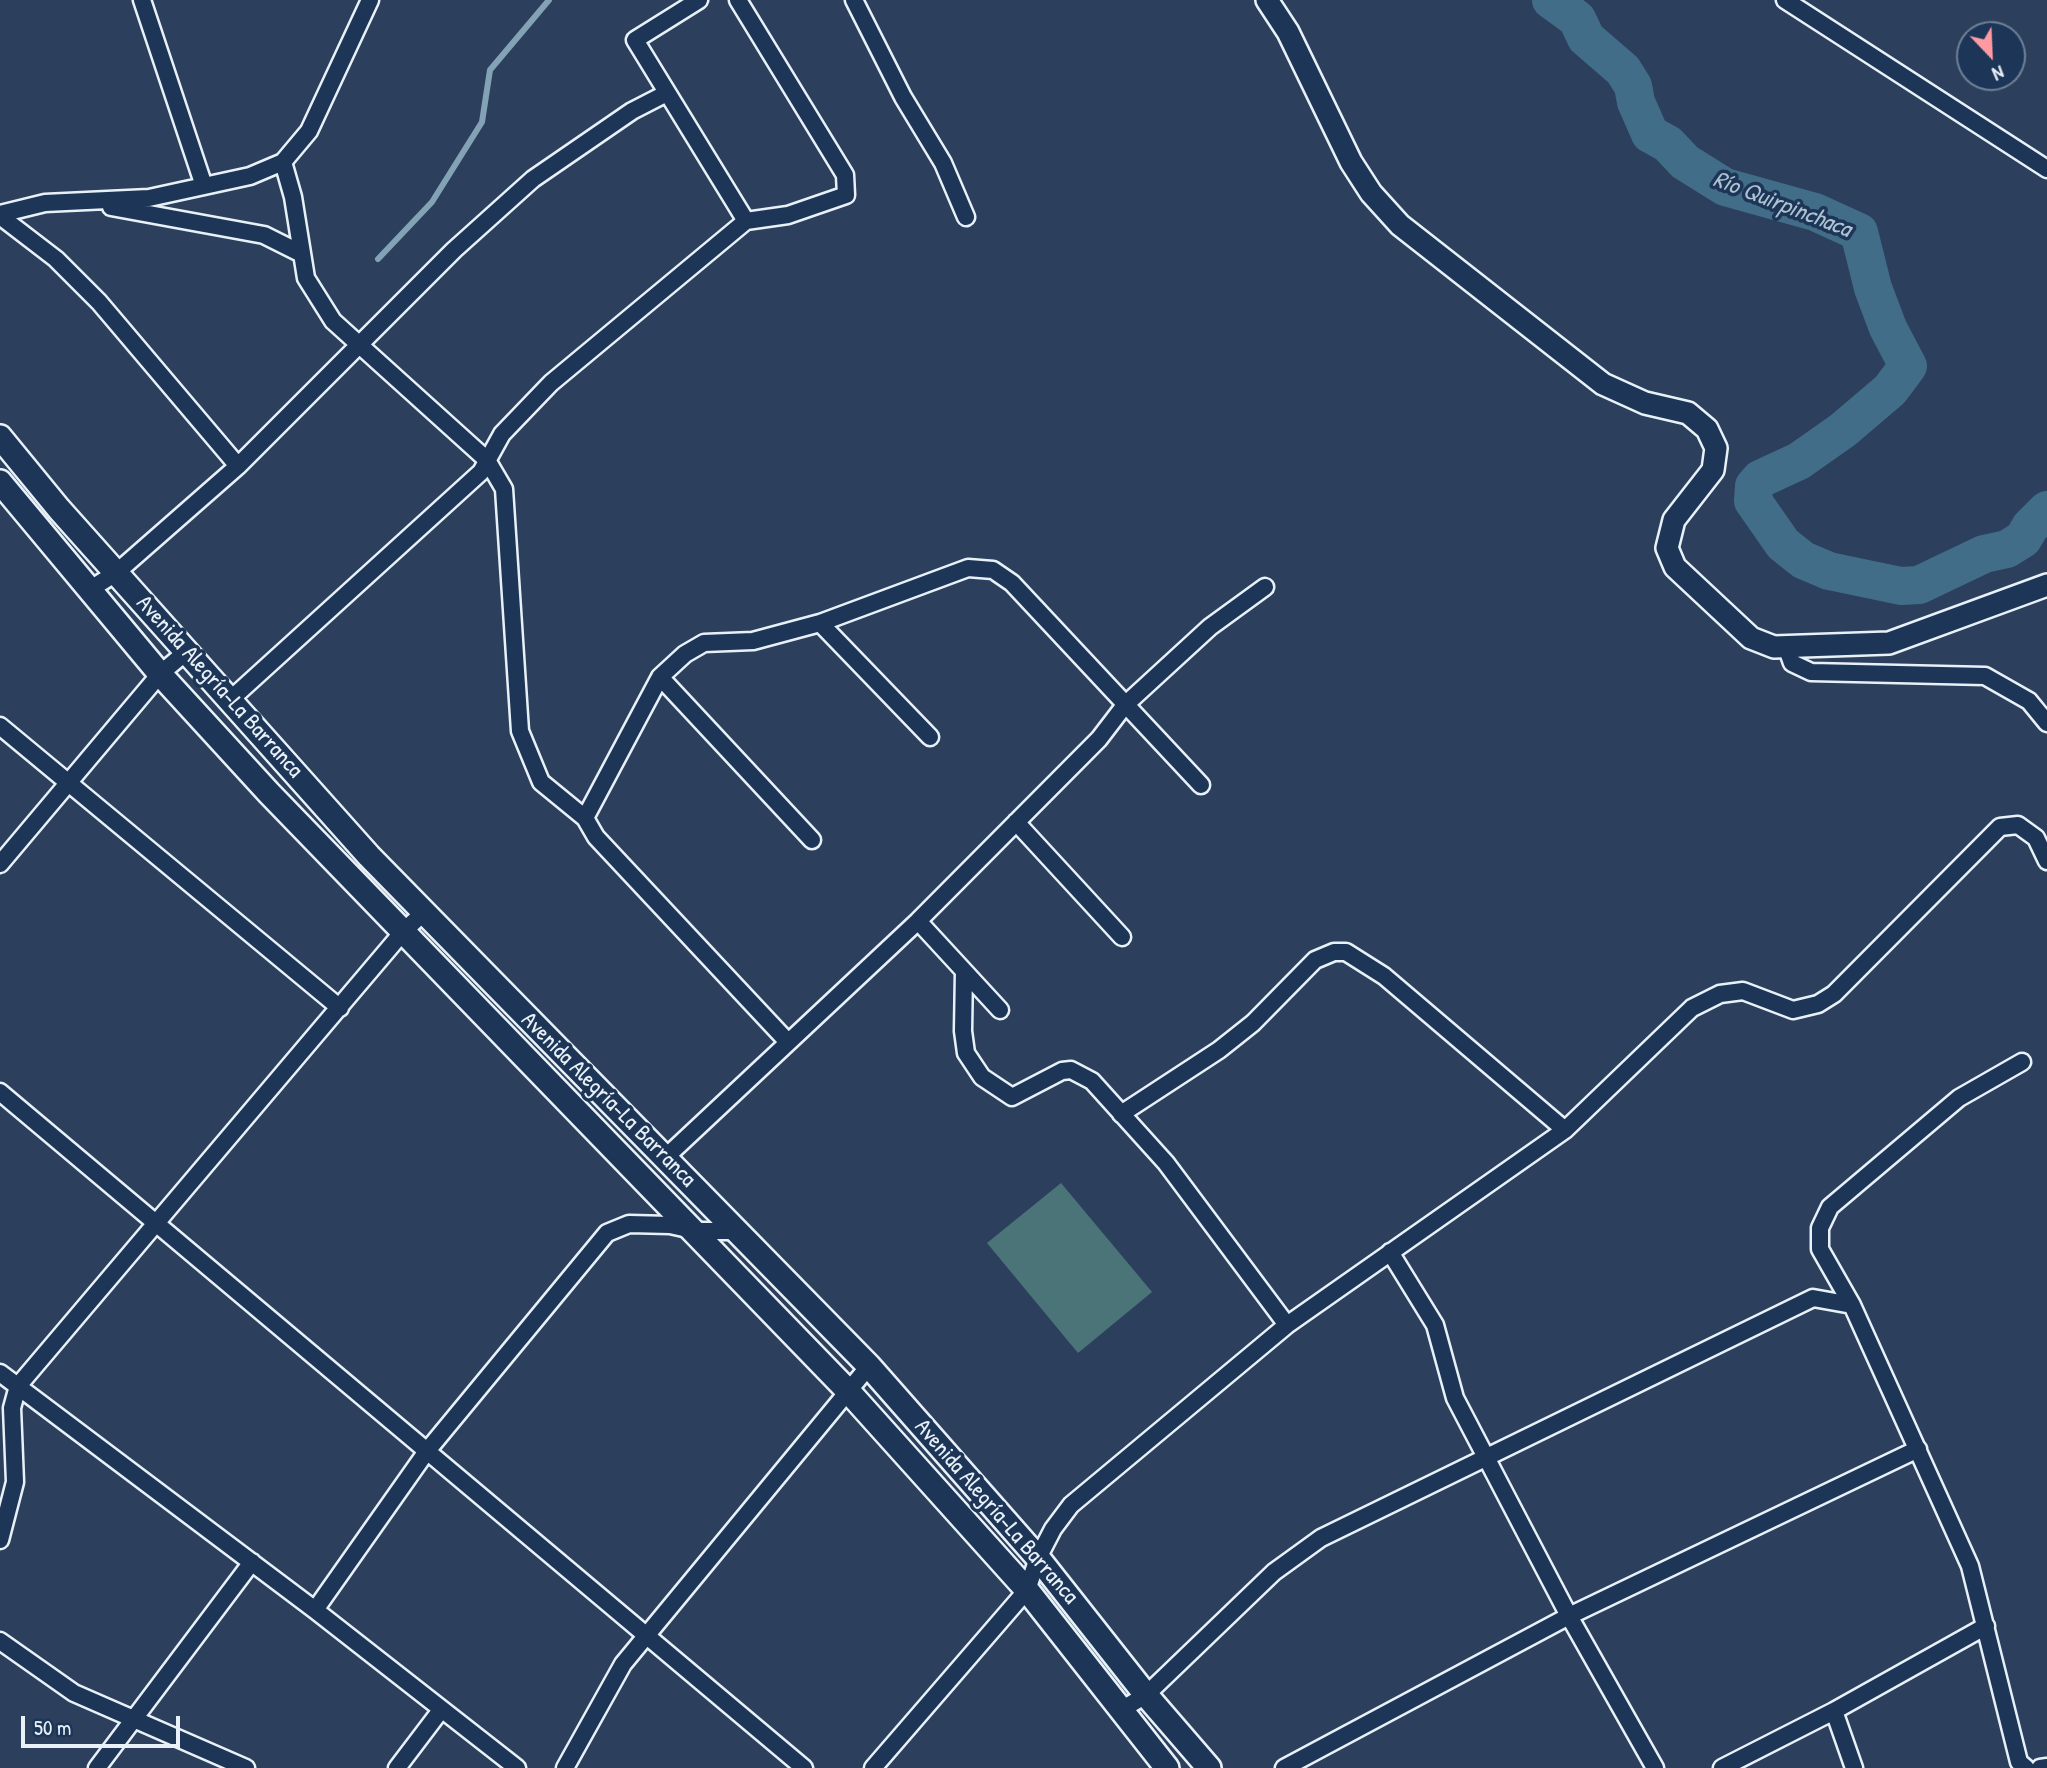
<!DOCTYPE html>
<html>
<head>
<meta charset="utf-8">
<style>
	body { margin:0 }
	#map { position:relative; width:2047px; height:1768px; overflow:hidden; background:#2c405d; font-family:"Patrick Hand",sans-serif }
	canvas { display:block }
	.north { position:absolute; left:1956px; top:21px; width:70px; height:70px; box-sizing:border-box; background:#1d3557; border:2px solid #6e8097; border-radius:50%; rotate:157deg; font-size:19px; font-weight:700; line-height:28px; text-align:center; color:#e8f1f8 }
	.north::after { content:''; display:block; margin:auto; width:24px; height:32px; background:#ff9aa2; clip-path:polygon(50% 0,100% 100%,50% 72%,0 100%) }
	.scale { position:absolute; left:21px; top:1716px; width:159px; height:32px; box-sizing:border-box; border:4px solid #e8f1f8; border-top:0; padding-left:9px; font-size:21px; line-height:24px; white-space:nowrap; color:#e8f1f8; -webkit-text-stroke:5px #1d3557; paint-order:stroke }
</style>
</head>
<body>
<div id="map">
<canvas width="2047" height="1768"></canvas>
<div class="north">N</div>
<div class="scale">50 m</div>
</div>
<script>
const c = document.querySelector('canvas').getContext('2d');
c.lineJoin = 'round';
function paint(path, color) { c.fillStyle = color; c.fill(path, 'evenodd'); }
const shape = rows => new Path2D(rows.map(r => 'M' + r).join(''));
function trace(path, color, width, dash) { c.strokeStyle = color; c.lineWidth = width; c.lineCap = dash ? 'butt' : 'round'; c.setLineDash(dash || []); c.stroke(path); }
function write(font, color, halo, rows, align = 'center') {
  c.font = font + ' "Patrick Hand",sans-serif'; c.lineWidth = 7; c.setLineDash([]); c.textBaseline = 'middle'; c.strokeStyle = halo; c.fillStyle = color; for (const [text, x, y, turn = 0] of rows) {
    c.save(); c.translate(x, y); c.rotate((+turn || 0) * Math.PI / 180); c.textAlign = isNaN(turn) ? turn : align; if (halo) c.strokeText(text, 0, 0); c.fillText(text, 0, 0); c.restore();
  }
}
const green = shape([
	[1061,1183,1152,1292,1078,1353,987,1243]
]);
const stream = shape([
	[378,259,432,202,482,122,490,70,549,0]
]);
const river = shape([
	[1551,0,1577,19,1586,38,1623,70,1633,86,1636,102,1650,134,1668,144,1685,162,1725,187,1815,212,1859,232,1873,288,1888,328,1908,366,1890,390,1843,430,1799,461,1760,479,1754,486,1753,501,1783,544,1803,560,1829,571,1901,586,1919,585,1984,554,2007,549,2023,539,2030,527,2047,510]
]);
const minor = shape([
	[142,0,204,186],
	[699,0,635,40,746,221],
	[854,0,903,97,943,163,966,217],
	[1785,0,2047,169],
	[283,162,293,197,306,278,333,321,487,460,504,489,520,731,541,782,585,818],
	[111,207,264,235,302,254],
	[0,214,45,203,149,198,250,176,283,162,309,131,370,0],
	[0,216,56,259,99,302,238,466,454,250,533,179,632,111,667,93],
	[89,590,116,573,238,466],
	[820,623,930,737],
	[1786,646,1792,663,1811,672,1985,676,2029,701,2047,723],
	[660,677,812,840],
	[230,700,481,472,502,434,551,383,746,221,788,215,846,195,845,175,738,0],
	[0,726,340,1008],
	[1016,822,1122,937],
	[0,864,160,674,186,652],
	[918,921,1000,1010],
	[964,971,963,1031,966,1053,982,1077,1012,1097,1062,1071,1071,1070,1092,1081,1166,1163,1287,1325],
	[787,1041,596,837,585,818,660,677,685,654,704,643,753,641,820,623,968,568,993,570,1012,583,1201,785],
	[2022,1062,1959,1098,1830,1207,1820,1228,1820,1249,1852,1305,1970,1566,2019,1762,2026,1768],
	[0,1092,804,1768],
	[1121,1114,1219,1050,1253,1023,1315,960,1334,952,1346,952,1384,976,1565,1130],
	[666,1157,918,921,1099,739,1125,705,1210,627,1265,587],
	[1390,1252,1435,1325,1455,1398,1569,1616,1655,1768],
	[0,1373,315,1610,517,1768],
	[0,1540,15,1482,12,1408,18,1386,402,933,423,913],
	[315,1610,427,1451,607,1233,629,1224,670,1225,697,1231,736,1231],
	[0,1641,74,1693,246,1768],
	[1121,1710,1146,1695,1274,1572,1321,1538,1813,1298,1852,1305],
	[1834,1711,1854,1768],
	[97,1768,252,1562],
	[397,1768,441,1710],
	[565,1768,623,1664,869,1366],
	[873,1768,1027,1590,1038,1558,1053,1529,1071,1505,1287,1325,1565,1130,1692,1008,1720,994,1743,991,1793,1010,1818,1004,1834,994,2000,827,2018,825,2036,838,2047,861],
	[1284,1768,1569,1616,1918,1449],
	[1722,1768,1834,1711,1986,1626],
	[2040,1768,2047,1767]
]);
const tertiary = shape([
	[1267,0,1288,32,1351,162,1371,193,1400,225,1603,384,1645,403,1688,413,1707,429,1716,448,1713,470,1674,520,1667,548,1675,567,1751,638,1774,647,1889,643,2047,585]
]);
const secondary = shape([
	[0,437,59,509,369,856,869,1366,1038,1558,1146,1695,1209,1768],
	[0,482,160,674,269,793,849,1392,1027,1590,1167,1768]
]);
const streetNames = [
	["Avenida Alegría-La Barranca",219,687,48],
	["Avenida Alegría-La Barranca",608,1100,45],
	["Avenida Alegría-La Barranca",996,1512,49]
];
const waterNames = [
	["Río Quirpinchaca",1782,205,21]
];
paint(green, '#4b7479');
trace(stream, '#84a2b5', 6);
trace(river, '#426d89', 38);
trace(minor, '#e8f1f8', 21);
trace(tertiary, '#e8f1f8', 26);
trace(secondary, '#e8f1f8', 28);
trace(minor, '#1d3557', 16);
trace(tertiary, '#1d3557', 21);
trace(secondary, '#1d3557', 23);
write('23px', '#e8f1f8', '#1d3557', streetNames);
write('italic 24px', '#aec3d1', '#1d3557', waterNames);
</script>
</body>
</html>
